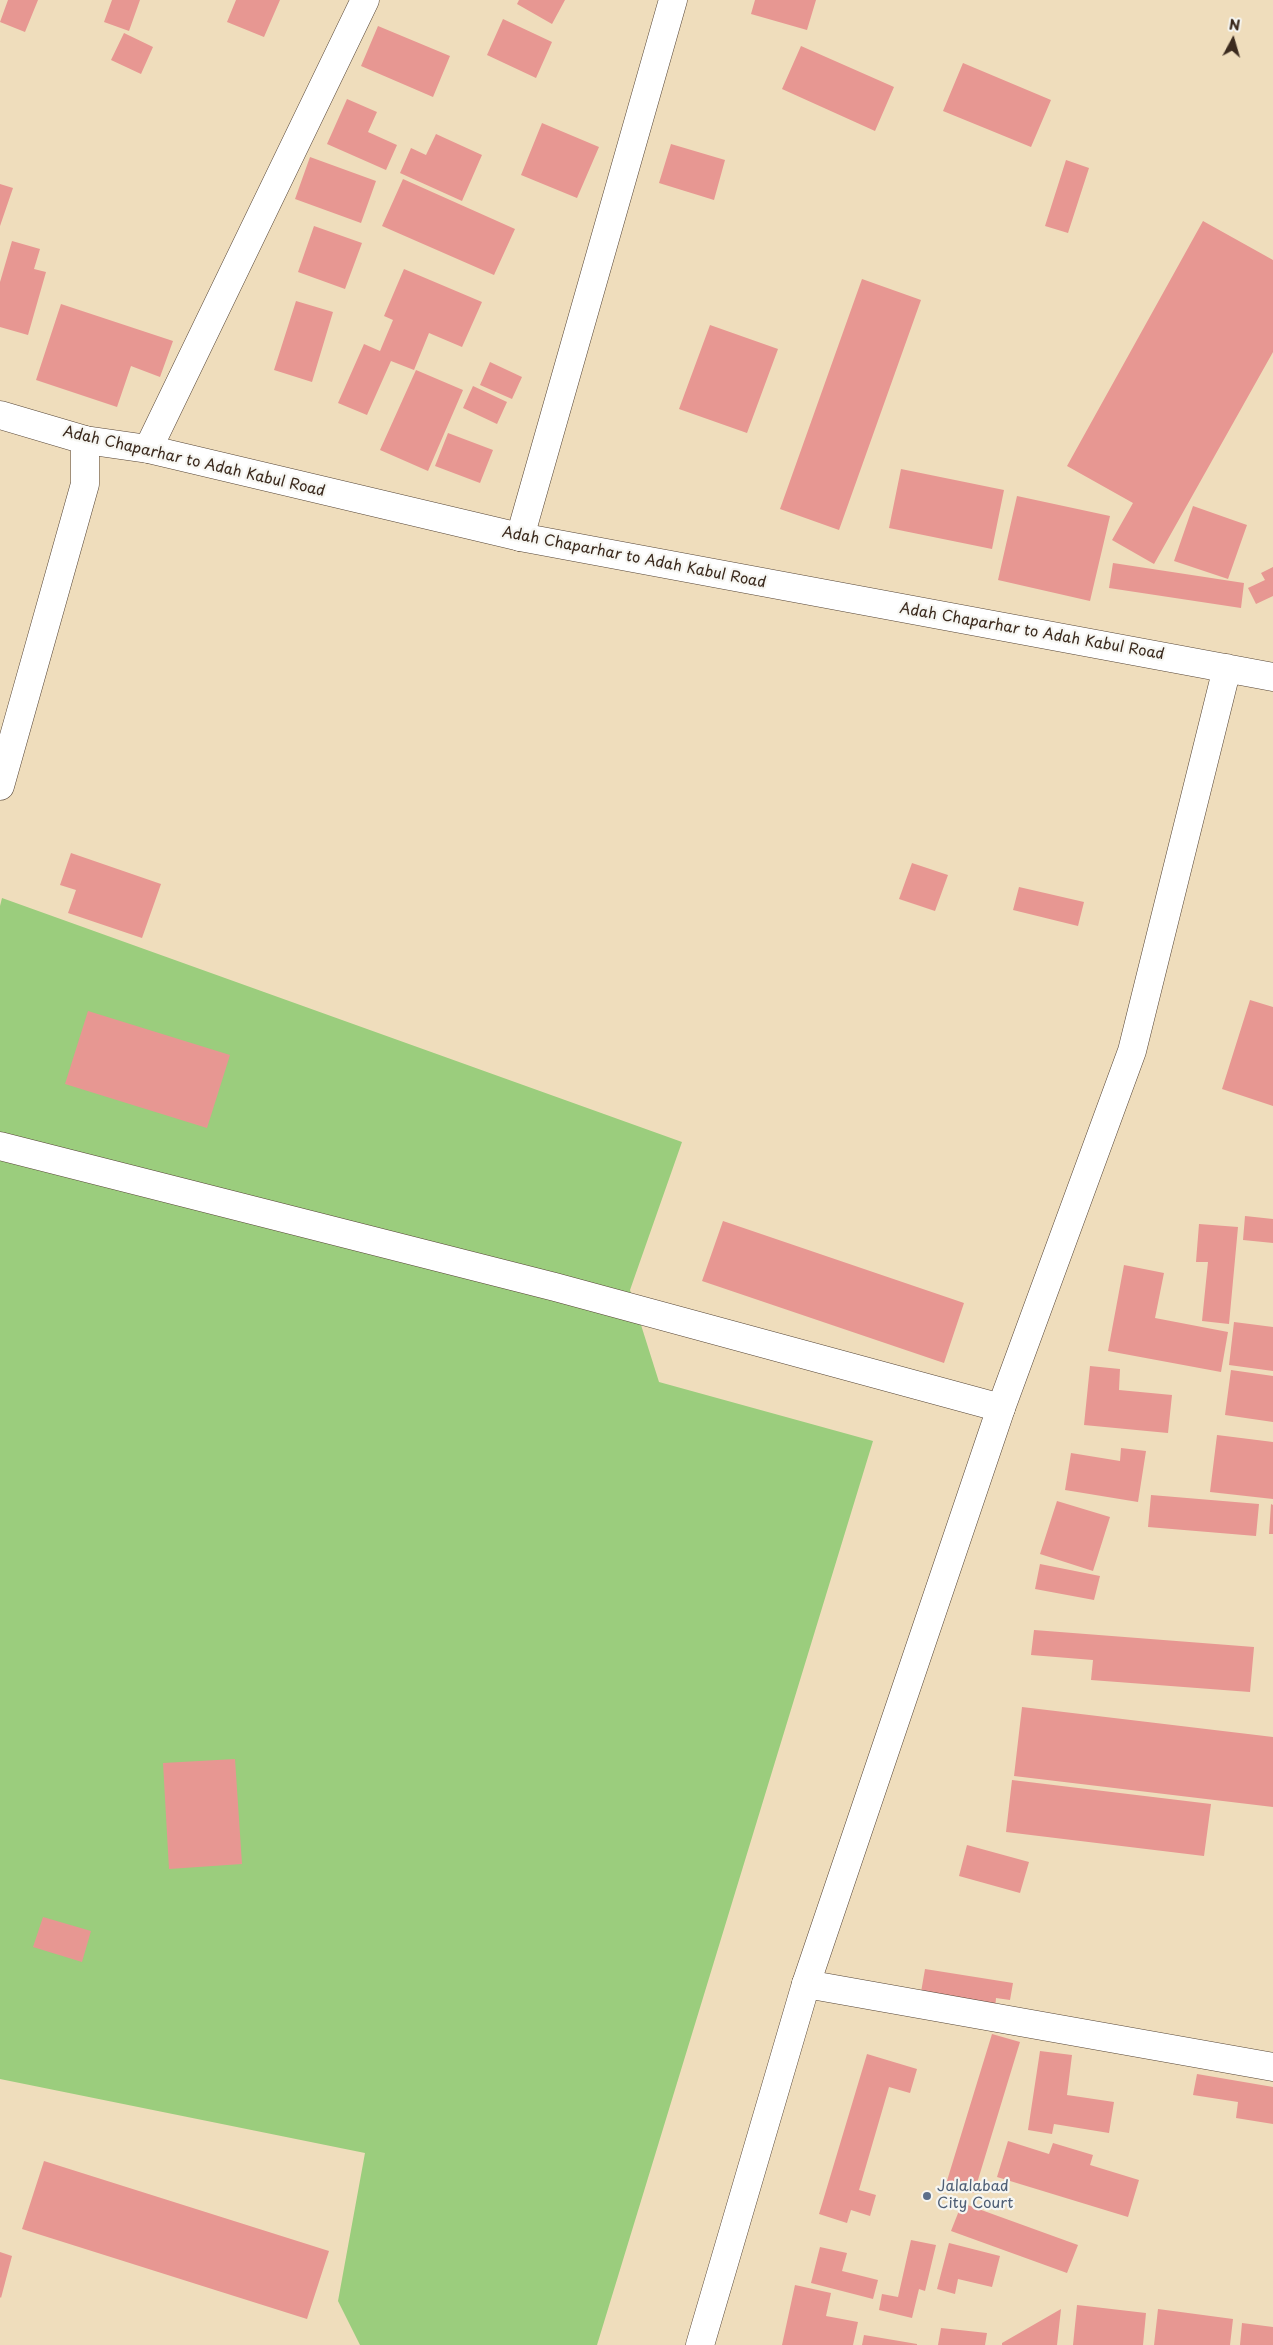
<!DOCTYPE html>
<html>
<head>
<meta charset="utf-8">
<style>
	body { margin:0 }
	#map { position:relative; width:1273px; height:2345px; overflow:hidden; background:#efddbc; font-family:"Playpen Sans",sans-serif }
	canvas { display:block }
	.north { position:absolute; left:1208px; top:15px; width:50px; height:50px; -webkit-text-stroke:4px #f6f6f2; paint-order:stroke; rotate:6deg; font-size:14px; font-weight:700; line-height:20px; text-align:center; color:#3b2a1e }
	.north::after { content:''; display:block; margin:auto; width:18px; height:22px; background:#3b2a1e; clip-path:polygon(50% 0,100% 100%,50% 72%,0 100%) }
</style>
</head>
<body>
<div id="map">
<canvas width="1273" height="2345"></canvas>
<div class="north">N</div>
</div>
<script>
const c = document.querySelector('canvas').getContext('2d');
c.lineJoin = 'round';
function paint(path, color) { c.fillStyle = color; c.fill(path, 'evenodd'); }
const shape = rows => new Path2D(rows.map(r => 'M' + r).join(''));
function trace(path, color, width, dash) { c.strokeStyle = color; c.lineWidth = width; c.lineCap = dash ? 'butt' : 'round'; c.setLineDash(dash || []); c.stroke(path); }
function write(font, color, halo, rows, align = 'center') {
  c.font = font + ' "Playpen Sans",sans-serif'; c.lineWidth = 4.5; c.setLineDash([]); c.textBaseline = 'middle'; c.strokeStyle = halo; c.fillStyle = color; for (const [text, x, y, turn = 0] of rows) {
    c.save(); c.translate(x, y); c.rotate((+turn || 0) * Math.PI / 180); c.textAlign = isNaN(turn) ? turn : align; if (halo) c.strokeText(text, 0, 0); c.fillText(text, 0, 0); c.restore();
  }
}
const green = shape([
	[2,898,682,1142,630,1290,659,1382,873,1441,597,2345,360,2345,338,2301,365,2153,0,2079,0,906]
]);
const building = shape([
	[8,0,38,0,25,32,0,22],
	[112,0,140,0,129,31,104,22],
	[236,0,280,0,264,37,227,22],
	[519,0,565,0,552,24,517,4],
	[755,0,816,0,807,30,751,14],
	[503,19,552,42,536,78,487,55],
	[378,26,450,56,433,97,361,66],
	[124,33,153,47,141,74,111,60],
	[801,46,894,87,875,131,782,89],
	[963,63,1051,100,1031,147,943,111],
	[347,99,377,112,368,132,397,145,386,170,327,144],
	[542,123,599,147,577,198,521,175],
	[436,134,482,155,462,201,400,173,411,148,426,155],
	[671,144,725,160,714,200,659,183],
	[310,157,376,181,361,223,295,199],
	[1066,160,1089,168,1068,233,1045,226],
	[403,179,515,229,494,275,382,226],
	[0,184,13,188,0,226],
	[1203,221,1273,260,1273,352,1154,564,1112,540,1133,503,1067,466],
	[314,226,362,243,345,289,298,272],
	[12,241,40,249,34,269,46,272,28,335,0,327,0,282],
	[404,269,482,302,462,347,429,333,414,370,391,361,367,415,338,403,364,344,380,351,393,320,384,316],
	[862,279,921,300,839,530,780,509],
	[296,301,333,312,312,382,274,370],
	[61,304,173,341,160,377,131,366,117,407,36,380],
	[710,325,778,349,747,433,679,409],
	[490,362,522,377,512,399,480,385],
	[416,370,463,390,428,471,380,450],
	[473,386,507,402,497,424,463,408],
	[448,433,493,450,480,483,435,466],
	[901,469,1004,490,992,549,889,528],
	[1017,496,1110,516,1090,601,998,580],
	[1193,506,1247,525,1228,579,1174,561],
	[1113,563,1244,583,1241,608,1109,588],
	[1273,567,1273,596,1256,604,1248,588,1265,580,1261,573],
	[71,853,161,884,142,938,68,913,76,890,60,885],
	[912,863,948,875,935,911,899,899],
	[1019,887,1084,902,1078,926,1013,910],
	[1250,1000,1273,1007,1273,1106,1222,1089],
	[88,1011,230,1055,207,1128,65,1084],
	[1245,1216,1273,1219,1273,1243,1243,1240],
	[723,1221,964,1303,944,1363,702,1281],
	[1199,1224,1238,1227,1229,1324,1202,1321,1208,1262,1196,1262],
	[1124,1265,1164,1273,1155,1318,1228,1332,1221,1372,1108,1351],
	[1234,1322,1273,1327,1273,1371,1229,1365],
	[1090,1366,1120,1369,1119,1390,1172,1395,1168,1433,1084,1425],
	[1231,1370,1273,1376,1273,1422,1225,1415],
	[1217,1435,1273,1442,1273,1499,1210,1492],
	[1121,1448,1146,1451,1138,1502,1065,1490,1071,1453,1120,1461],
	[1151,1495,1259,1504,1256,1536,1148,1527],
	[1057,1501,1110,1517,1093,1571,1040,1554],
	[1271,1504,1273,1505,1273,1534,1269,1534],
	[1040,1564,1100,1576,1094,1600,1035,1589],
	[1034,1630,1254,1647,1250,1692,1091,1680,1093,1660,1031,1655],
	[1022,1707,1273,1737,1273,1807,1014,1776],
	[235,1759,242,1864,169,1869,163,1763],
	[1012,1780,1211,1804,1204,1856,1006,1832],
	[967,1845,1029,1862,1020,1893,959,1876],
	[43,1917,91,1931,82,1962,33,1947],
	[925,1969,1013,1983,1010,2000,996,1998,995,2010,920,1998],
	[992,2034,1020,2042,974,2193,946,2184],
	[1040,2051,1072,2055,1067,2095,1114,2102,1109,2133,1054,2124,1052,2134,1028,2130],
	[867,2054,917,2069,910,2093,889,2087,859,2190,876,2195,870,2216,851,2210,847,2223,819,2214],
	[1197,2074,1273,2087,1273,2124,1236,2118,1238,2102,1193,2095],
	[1008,2141,1049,2154,1053,2143,1093,2155,1090,2165,1139,2180,1128,2217,997,2177],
	[44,2161,329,2251,307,2319,22,2229],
	[962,2203,1078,2245,1067,2273,951,2231],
	[911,2240,936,2245,925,2291,919,2289,912,2318,879,2310,882,2294,898,2297],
	[949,2243,1000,2256,992,2287,958,2279,955,2294,937,2289],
	[820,2247,847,2253,842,2271,878,2280,873,2299,811,2283],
	[0,2252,12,2256,1,2298,0,2297],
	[795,2285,831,2293,826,2316,858,2322,853,2345,782,2345],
	[1077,2305,1146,2313,1143,2345,1073,2345],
	[1061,2309,1057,2345,1002,2345,1002,2343],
	[1158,2309,1233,2319,1230,2345,1154,2345],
	[1242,2323,1273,2327,1273,2345,1240,2345],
	[941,2328,987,2333,985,2345,938,2345],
	[864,2335,917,2344,917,2345,862,2345]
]);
const street = shape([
	[148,449,365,0],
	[520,537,673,0],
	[0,786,85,484,85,440],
	[0,1146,555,1287,1001,1408],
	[806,1984,1273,2067]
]);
const secondary = shape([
	[0,415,85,440,148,449,520,537,1273,677],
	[700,2345,806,1984,1001,1408,1132,1051,1227,668]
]);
const markers = [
	[927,2196,5,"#5c6f8a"]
];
const streetNames = [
	["Adah Chaparhar to Adah Kabul Road",194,462,13],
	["Adah Chaparhar to Adah Kabul Road",634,558,11],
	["Adah Chaparhar to Adah Kabul Road",1032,632,10]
];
const serviceNames = [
	["Jalalabad",937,2187],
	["City Court",937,2204]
];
paint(green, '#9bcd7d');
paint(building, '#e79792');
trace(street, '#564536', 29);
trace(secondary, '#564536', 29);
trace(street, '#fff', 28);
trace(secondary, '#fff', 28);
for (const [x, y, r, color] of markers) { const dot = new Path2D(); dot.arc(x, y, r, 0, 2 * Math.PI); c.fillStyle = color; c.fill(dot); trace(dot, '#f6f6f2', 2); }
write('15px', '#3b2a1e', '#f6f6f2', streetNames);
write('15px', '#4e5e75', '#f6f6f2', serviceNames, 'left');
</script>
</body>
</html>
